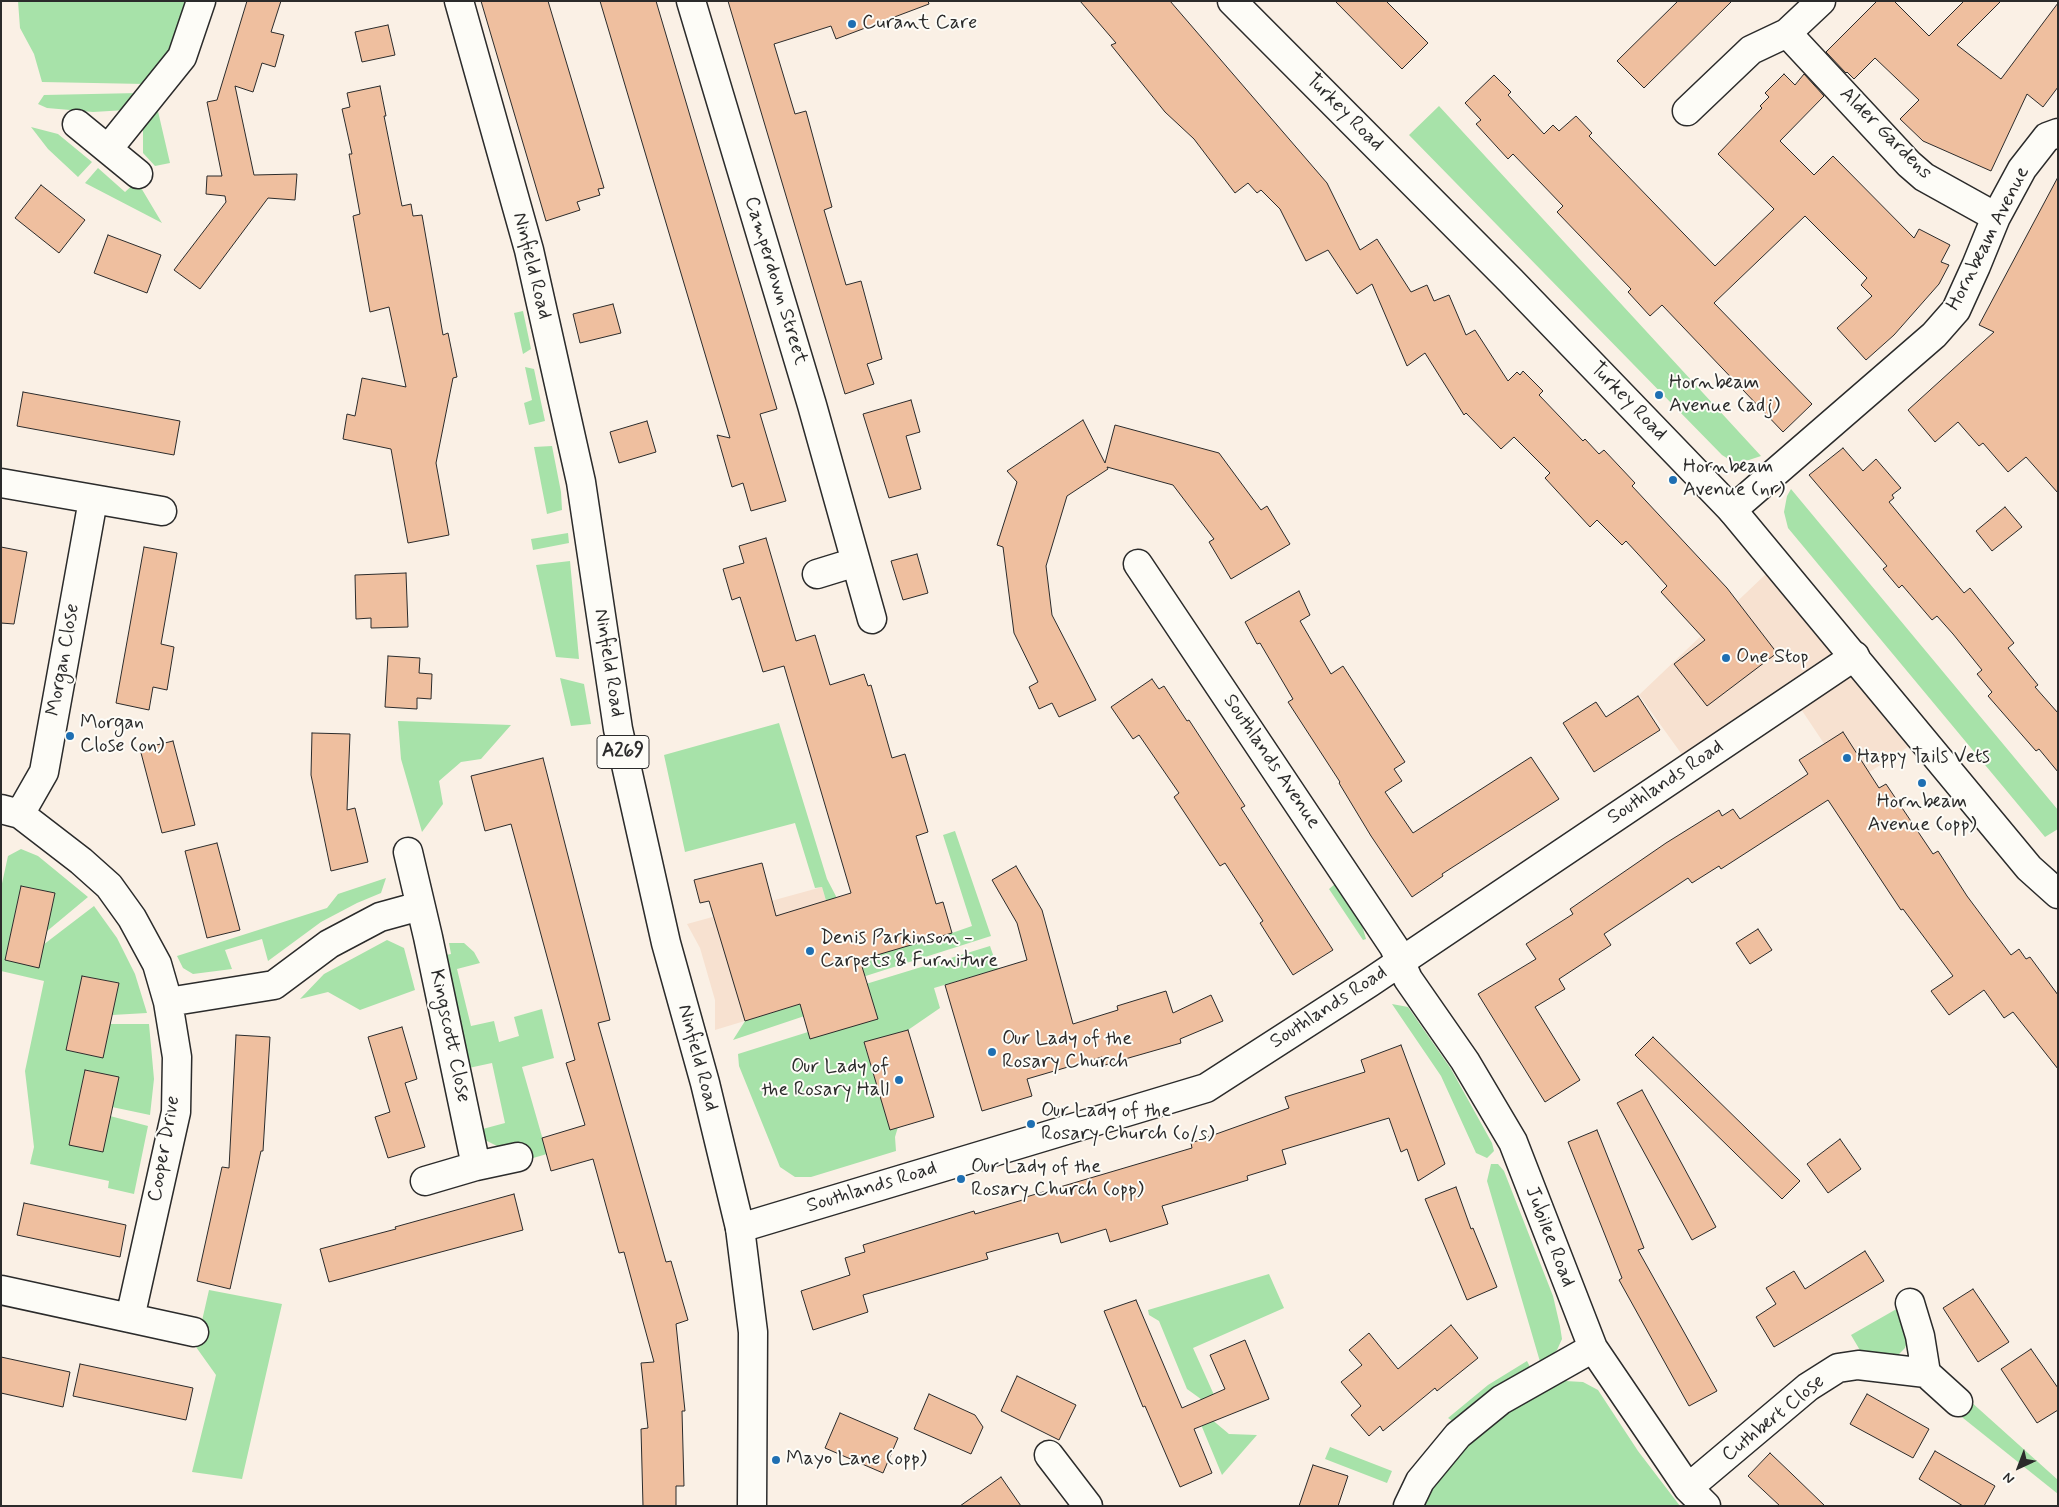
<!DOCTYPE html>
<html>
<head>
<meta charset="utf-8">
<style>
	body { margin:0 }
	#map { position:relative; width:2059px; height:1507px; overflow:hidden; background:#faf0e5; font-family:Mynerve,sans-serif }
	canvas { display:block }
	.frame { position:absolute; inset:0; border:2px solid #2b2b2b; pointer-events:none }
	.north { position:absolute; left:1994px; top:1442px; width:50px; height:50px; -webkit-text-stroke:4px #fdfcf7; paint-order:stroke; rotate:223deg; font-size:14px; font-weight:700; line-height:20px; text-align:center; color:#2b2b2b }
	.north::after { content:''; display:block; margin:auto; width:18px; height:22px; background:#2b2b2b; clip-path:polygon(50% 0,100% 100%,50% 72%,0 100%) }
</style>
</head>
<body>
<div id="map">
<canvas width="2059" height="1507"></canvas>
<div class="frame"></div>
<div class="north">N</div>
</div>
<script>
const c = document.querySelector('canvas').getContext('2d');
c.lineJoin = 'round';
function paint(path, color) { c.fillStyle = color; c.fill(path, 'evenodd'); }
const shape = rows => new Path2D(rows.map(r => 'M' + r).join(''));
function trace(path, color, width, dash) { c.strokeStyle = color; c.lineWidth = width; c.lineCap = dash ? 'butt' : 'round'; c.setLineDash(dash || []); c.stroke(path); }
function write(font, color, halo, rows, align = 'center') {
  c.font = font + ' Mynerve,sans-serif'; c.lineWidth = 4; c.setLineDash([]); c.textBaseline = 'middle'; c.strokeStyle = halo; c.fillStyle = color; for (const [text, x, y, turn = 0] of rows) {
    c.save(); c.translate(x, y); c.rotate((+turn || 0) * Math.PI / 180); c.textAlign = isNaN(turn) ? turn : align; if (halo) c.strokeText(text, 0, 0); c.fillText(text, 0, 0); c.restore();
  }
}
const built = shape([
	[1767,573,1908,747,1851,784,1787,688,1683,756,1639,695],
	[822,887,850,981,847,990,715,1030,715,1000,700,948,687,924]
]);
const green = shape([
	[18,1,188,1,171,49,145,84,42,82,34,54,20,28],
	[139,93,126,110,93,112,47,108,38,104,44,95],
	[1439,106,1761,456,1749,460,1737,462,1730,460,1722,455,1409,135],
	[157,107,170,163,155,166,143,153,143,124],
	[31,127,58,134,92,162,78,177,48,149],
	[98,168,125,192,137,181,162,223,85,183],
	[523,311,531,349,523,354,514,313],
	[525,367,534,369,545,421,529,425,524,403,532,400],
	[552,446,561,492,562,510,547,514,534,447],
	[1791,489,2058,810,2058,829,2045,837,1788,528,1784,512,1787,496],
	[568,533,569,543,533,550,531,539],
	[570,561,579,659,556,657,536,565],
	[560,678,584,684,591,724,571,726],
	[398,721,511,725,481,759,461,762,439,781,443,804,422,832,401,759],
	[779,723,827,879,852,927,952,933,972,926,943,835,955,831,991,936,850,981,822,887,815,888,795,823,685,852,664,755],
	[21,849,38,856,88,897,46,932,55,893,21,886,5,960,43,945,94,906,117,938,135,974,147,1013,112,1015,119,983,82,976,66,1050,103,1058,110,1024,149,1024,154,1079,150,1115,112,1107,118,1077,85,1070,69,1144,110,1116,148,1126,134,1194,108,1188,109,1181,30,1164,34,1147,25,1071,44,981,1,971,1,888,8,856],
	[386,878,381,893,357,903,321,922,268,961,262,939,225,950,232,969,193,974,183,968,177,956,327,908,338,894],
	[1335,884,1361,922,1366,939,1363,940,1329,889],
	[387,940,404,948,415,990,360,1010,328,992,300,999,324,974],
	[449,943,464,943,474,952,480,963,457,969,471,1026,494,1021,499,1042,519,1036,514,1017,542,1009,554,1058,522,1067,547,1154,526,1160,521,1142,499,1147,485,1140,479,1130,505,1123,492,1063,464,1069,441,956,451,954],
	[990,946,998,969,934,988,940,1008,908,1030,864,1043,890,1129,898,1127,895,1137,896,1151,811,1177,795,1177,780,1167,739,1066,738,1054,808,1032,878,1019,870,994,733,1040,745,1021],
	[1392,1004,1408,1007,1451,1069,1492,1143,1494,1151,1487,1158,1476,1153,1441,1076],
	[1491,1164,1498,1164,1504,1171,1553,1296,1560,1326,1562,1339,1557,1350,1541,1365,1487,1181],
	[1269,1274,1284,1308,1193,1348,1223,1415,1187,1389,1159,1321,1149,1315,1148,1310],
	[209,1290,282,1304,242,1479,192,1472,216,1375,196,1347],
	[1900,1307,1910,1333,1905,1348,1894,1359,1861,1352,1851,1335],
	[1527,1361,1531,1369,1454,1422,1448,1418,1488,1385],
	[1565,1381,1583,1382,1598,1390,1638,1451,1680,1506,1422,1506,1431,1488,1471,1440,1492,1421,1543,1391],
	[1970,1401,2058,1480,2058,1494,1958,1414],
	[1192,1403,1229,1434,1257,1435,1222,1475],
	[1330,1447,1392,1471,1387,1483,1325,1459]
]);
const building = shape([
	[247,1,281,1,271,32,284,35,275,67,262,63,253,92,235,86,254,175,297,174,295,200,268,198,200,289,174,270,226,202,225,196,206,194,207,176,222,176,207,102,217,100,247,1],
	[481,1,548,1,604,188,598,189,600,195,577,202,580,210,546,221,481,1],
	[600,1,656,1,777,409,760,414,786,501,751,511,743,483,732,487,717,435,730,438,600,1],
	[728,1,928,1,929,4,836,39,831,26,774,44,795,114,806,111,832,207,824,210,846,285,861,281,882,359,867,364,874,384,845,394,728,1],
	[1080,1,1170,1,1327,183,1360,250,1377,239,1411,292,1427,285,1434,301,1449,295,1466,335,1475,330,1508,381,1517,372,1520,375,1523,371,1543,391,1539,395,1583,441,1585,439,1599,454,1604,450,1635,483,1632,486,1727,588,1777,653,1707,706,1674,664,1705,640,1661,592,1667,586,1649,566,1626,541,1622,545,1597,520,1590,527,1545,478,1550,473,1514,437,1501,449,1466,413,1464,415,1425,353,1407,366,1372,284,1357,294,1328,250,1306,261,1280,209,1261,190,1257,193,1248,183,1235,193,1194,139,1165,112,1111,45,1116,43,1080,1],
	[1335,1,1386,1,1428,43,1402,69,1335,1],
	[1678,1,1732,1,1644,88,1617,61,1678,1],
	[1877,1,1894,1,1929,36,1964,1,2001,1,1957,45,2001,79,2058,3,2058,87,2043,107,2027,94,1991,171,1923,141,1900,119,1919,100,1875,58,1854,79,1847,72,1846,73,1826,52,1877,1],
	[388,25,395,55,362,62,355,32,388,25],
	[1784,74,1795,85,1804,74,1824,96,1780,141,1814,175,1833,156,1914,238,1919,229,1950,245,1941,262,1949,265,1939,284,1894,335,1866,360,1837,328,1872,296,1861,285,1867,278,1805,216,1714,303,1812,404,1783,432,1662,305,1650,316,1628,292,1631,289,1557,212,1563,206,1513,154,1508,159,1476,124,1481,120,1465,103,1494,75,1511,92,1508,95,1544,134,1553,125,1559,131,1576,116,1592,133,1589,136,1715,266,1774,209,1718,154,1762,108,1760,106,1769,97,1765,93,1784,74],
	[380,86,386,116,384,116,402,206,411,204,413,216,422,215,443,335,448,333,457,377,453,378,436,463,449,535,408,543,391,449,343,439,347,414,355,416,362,378,406,387,389,307,370,312,353,216,360,214,349,154,352,154,342,109,350,107,347,93,380,86],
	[2058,177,2058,493,2026,457,2008,472,1983,443,1979,446,1958,422,1935,442,1908,410,1994,332,1979,325,2058,177],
	[41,185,85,220,59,253,15,218,41,185],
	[108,235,161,255,147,293,94,273,108,235],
	[613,304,621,333,580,343,573,314,613,304],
	[23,392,180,421,174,455,17,426,23,392],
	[911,400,920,432,906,436,921,489,889,498,863,414,911,400],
	[1083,420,1105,463,1115,425,1219,453,1261,510,1267,506,1290,544,1231,579,1209,542,1214,539,1173,485,1107,467,1108,469,1067,496,1046,566,1052,615,1096,700,1059,717,1052,703,1039,709,1029,687,1038,682,1014,633,1003,547,997,545,1017,482,1007,471,1083,420],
	[647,421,656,452,619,463,610,432,647,421],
	[1843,448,1863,471,1876,459,1901,488,1892,495,1894,498,1889,502,1964,593,1970,588,2014,643,2008,648,2038,685,2035,687,2058,713,2058,772,2039,749,2036,751,1988,696,1992,692,1977,674,1982,670,1953,634,1937,616,1932,620,1902,585,1899,588,1883,569,1887,566,1809,475,1843,448],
	[2005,507,2022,527,1992,551,1976,531,2005,507],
	[766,538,796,641,815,635,830,685,864,674,868,686,871,685,892,758,905,754,928,832,916,836,936,904,943,902,952,933,860,960,878,1019,810,1039,800,1004,745,1021,709,901,700,903,694,880,762,863,776,916,851,893,784,666,763,672,740,597,732,600,723,569,744,563,739,546,766,538],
	[1,547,27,552,14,624,1,623,1,547],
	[144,547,177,553,161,644,174,647,167,690,153,687,149,710,116,703,144,547],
	[917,554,928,593,903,600,891,561,917,554],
	[406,573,408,627,371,628,371,618,356,619,355,575,406,573],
	[1299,591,1310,615,1300,621,1331,674,1343,666,1405,762,1394,769,1402,781,1385,792,1413,833,1531,757,1559,799,1442,874,1443,876,1412,897,1371,836,1339,783,1340,782,1288,702,1293,699,1260,643,1257,644,1245,622,1299,591],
	[388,656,420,658,419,673,432,674,431,699,417,698,417,709,385,707,388,656],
	[1152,679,1159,689,1164,686,1187,721,1189,720,1245,806,1241,808,1333,950,1293,975,1260,923,1263,921,1225,863,1220,866,1174,797,1179,793,1139,735,1133,739,1111,707,1152,679],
	[1638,696,1660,730,1594,772,1563,723,1596,702,1606,717,1638,696],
	[1843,732,1879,788,1886,784,1933,854,1938,851,1967,896,2011,955,2019,949,2026,959,2030,957,2058,995,2058,1069,2013,1012,2004,1018,1984,990,1949,1015,1931,991,1953,976,1903,909,1901,910,1828,800,1721,869,1719,866,1692,883,1688,878,1604,934,1611,945,1559,979,1565,989,1535,1007,1580,1080,1545,1102,1478,994,1536,959,1526,944,1573,914,1570,909,1666,843,1719,810,1722,816,1733,809,1740,819,1808,774,1799,760,1843,732],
	[312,733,350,734,347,810,355,808,368,862,331,871,311,775,312,733],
	[173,741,195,825,162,833,140,749,173,741],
	[543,758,610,1020,598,1023,666,1262,671,1261,688,1320,676,1324,685,1411,682,1411,684,1486,676,1486,676,1506,643,1506,641,1429,648,1428,641,1363,654,1362,624,1252,619,1253,593,1159,551,1171,542,1138,585,1125,566,1063,575,1060,511,824,485,831,471,776,543,758],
	[217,843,240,930,207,938,185,851,217,843],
	[1016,866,1042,910,1073,1024,1118,1010,1117,1006,1166,991,1173,1013,1211,995,1223,1021,1180,1039,1181,1043,1132,1057,1105,1065,1102,1057,1027,1079,1032,1096,982,1111,945,985,1027,960,1017,923,992,880,1016,866],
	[21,886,55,893,39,968,5,960,21,886],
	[1758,929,1772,950,1750,964,1736,943,1758,929],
	[82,976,119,983,103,1058,66,1050,82,976],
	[402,1027,417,1079,405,1083,425,1147,388,1158,375,1117,390,1112,368,1037,402,1027],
	[908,1030,934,1117,890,1130,864,1042,908,1030],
	[236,1035,270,1037,263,1151,261,1151,230,1289,197,1281,222,1167,229,1168,236,1035],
	[1653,1037,1800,1181,1782,1199,1635,1055,1653,1037],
	[1401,1045,1445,1164,1418,1181,1407,1149,1401,1152,1389,1118,1282,1150,1286,1164,1247,1176,1248,1180,1162,1206,1168,1224,1110,1242,1106,1229,1061,1243,1058,1233,986,1253,988,1259,863,1295,868,1312,813,1330,801,1291,850,1275,845,1258,865,1252,863,1245,974,1211,975,1214,1026,1199,1026,1197,1192,1148,1191,1143,1289,1108,1285,1097,1365,1072,1361,1060,1401,1045],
	[85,1070,119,1077,103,1152,69,1145,85,1070],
	[1642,1090,1716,1227,1692,1240,1617,1103,1642,1090],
	[1597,1130,1644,1248,1638,1250,1717,1391,1689,1406,1619,1280,1622,1278,1568,1142,1597,1130],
	[1840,1139,1861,1169,1828,1193,1807,1164,1840,1139],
	[1456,1187,1471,1229,1473,1228,1497,1287,1467,1300,1425,1199,1456,1187],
	[514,1194,523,1230,329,1282,320,1249,396,1229,395,1227,514,1194],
	[24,1203,126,1225,120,1257,17,1235,24,1203],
	[1865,1251,1884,1281,1774,1347,1756,1317,1776,1304,1766,1288,1794,1271,1805,1289,1865,1251],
	[1973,1289,2009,1342,1978,1362,1943,1308,1973,1289],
	[1136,1300,1182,1408,1225,1389,1210,1355,1245,1340,1269,1399,1194,1429,1212,1473,1180,1487,1145,1406,1143,1407,1104,1311,1136,1300],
	[1451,1325,1478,1358,1437,1391,1435,1388,1383,1431,1380,1426,1369,1436,1351,1415,1361,1406,1341,1382,1362,1365,1349,1350,1369,1333,1398,1369,1451,1325],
	[2031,1349,2058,1388,2058,1410,2037,1423,2001,1369,2031,1349],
	[1,1357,70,1372,63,1407,1,1393,1,1357],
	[80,1364,193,1388,186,1420,73,1396,80,1364],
	[1017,1376,1076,1405,1059,1440,1001,1411,1017,1376],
	[929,1394,975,1415,983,1427,971,1454,914,1429,929,1394],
	[1867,1394,1929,1429,1913,1458,1850,1424,1867,1394],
	[840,1413,898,1438,883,1473,825,1448,840,1413],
	[1935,1451,1995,1486,1984,1506,1963,1506,1919,1479,1935,1451],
	[1770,1453,1793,1475,1825,1506,1780,1506,1748,1476,1770,1453],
	[1313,1465,1348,1476,1338,1506,1299,1506,1313,1465],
	[1001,1477,1021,1506,960,1506,1001,1477]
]);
const minor = shape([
	[691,1,812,405,872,619],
	[1787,33,1909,164,1924,177,1996,217],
	[1687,111,1751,50,1787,33,1821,1],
	[77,124,138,174],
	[108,149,182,57,201,1],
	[1,483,162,511],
	[1732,510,1934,335,1956,310,1976,266,1996,217,2022,169,2047,137,2058,133],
	[1138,564,1394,947,1408,979,1465,1061,1513,1142,1593,1348,1688,1488,1706,1506],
	[817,574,856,562],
	[1,809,20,814,81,861,109,886,132,918,157,964,168,1002,177,1057,176,1112,130,1318],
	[20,814,44,772,93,500],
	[408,852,428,937,476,1166],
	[168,1002,274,985,329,944,380,917,420,906],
	[425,1181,476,1166,518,1157],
	[740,1228,1206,1088,1369,983,1855,656],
	[1,1290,194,1332],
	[1910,1303,1920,1336,1926,1373],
	[1049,1455,1088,1506],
	[1688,1488,1808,1387,1838,1368,1858,1365,1926,1373,1958,1402],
	[1408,1506,1420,1481,1458,1435,1501,1400,1593,1348]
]);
const tertiary = shape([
	[1232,1,1511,281,1732,510,2029,868,2058,894]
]);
const primary = shape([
	[459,1,529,250,581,482,618,729,666,943,705,1083,740,1228,753,1332,752,1506]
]);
const markers = [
	[852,24,5,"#1f6fb2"],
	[1659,395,5,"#1f6fb2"],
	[1673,480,5,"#1f6fb2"],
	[1726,658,5,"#1f6fb2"],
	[70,736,5,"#1f6fb2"],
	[1847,758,5,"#1f6fb2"],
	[1922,783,5,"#1f6fb2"],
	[810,951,5,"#1f6fb2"],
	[992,1052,5,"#1f6fb2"],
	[899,1080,5,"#1f6fb2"],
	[1031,1124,5,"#1f6fb2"],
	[961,1179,5,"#1f6fb2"],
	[776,1460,5,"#1f6fb2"]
];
const shields = [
	[623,752,52]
];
const shieldNames = [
	["A269",623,752]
];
const poiNames = [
	["Curant Care",862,24],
	["Hornbeam",1669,384],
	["Avenue (adj)",1669,407],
	["Hornbeam",1683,468],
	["Avenue (nr)",1683,491],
	["One Stop",1736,658],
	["Morgan",80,724],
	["Close (on)",80,747],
	["Happy Tails Vets",1857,758],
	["Hornbeam",1922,803,"center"],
	["Avenue (opp)",1922,826,"center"],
	["Denis Parkinson -",820,939],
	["Carpets & Furniture",820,962],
	["Our Lady of the",1002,1040],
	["Rosary Church",1002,1063],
	["Our Lady of",889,1068,"right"],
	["the Rosary Hall",889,1091,"right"],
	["Our Lady of the",1041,1112],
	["Rosary Church (o/s)",1041,1135],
	["Our Lady of the",971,1168],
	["Rosary Church (opp)",971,1191],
	["Mayo Lane (opp)",786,1460]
];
const streetNames = [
	["Turkey Road",1344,113,45],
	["Alder Gardens",1885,134,45],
	["Hornbeam Avenue",1989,239,-63],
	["Ninfield Road",531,266,76],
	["Camperdown Street",775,281,73],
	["Turkey Road",1628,402,46],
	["Morgan Close",64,660,-80],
	["Ninfield Road",608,663,81],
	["Southlands Avenue",1271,762,56],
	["Southlands Road",1666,783,-34],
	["Southlands Road",1329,1008,-33],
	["Kingscott Close",449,1036,78],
	["Ninfield Road",697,1058,75],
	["Cooper Drive",165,1149,-80],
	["Southlands Road",872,1188,-17],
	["Jubilee Road",1549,1237,69],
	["Cuthbert Close",1774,1419,-39]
];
paint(built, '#f7e1d0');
paint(green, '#a7e2a9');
paint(building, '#efbf9f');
trace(building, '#2b2b2b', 1);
trace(minor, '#2b2b2b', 31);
trace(tertiary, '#2b2b2b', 31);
trace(primary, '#2b2b2b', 31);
trace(minor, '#fdfcf7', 28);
trace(tertiary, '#fdfcf7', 28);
trace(primary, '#fdfcf7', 28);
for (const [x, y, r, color] of markers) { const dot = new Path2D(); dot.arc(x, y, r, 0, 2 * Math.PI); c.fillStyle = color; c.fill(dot); trace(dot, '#fdfcf7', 2); }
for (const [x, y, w] of shields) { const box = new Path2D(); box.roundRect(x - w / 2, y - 16.5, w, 33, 4); c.fillStyle = '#fdfcf7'; c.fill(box); trace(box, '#2b2b2b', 1); }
write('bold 19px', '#2b2b2b', null, shieldNames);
write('20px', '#2b2b2b', '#fdfcf7', poiNames, 'left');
write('20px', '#2b2b2b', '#fdfcf7', streetNames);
</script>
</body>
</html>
